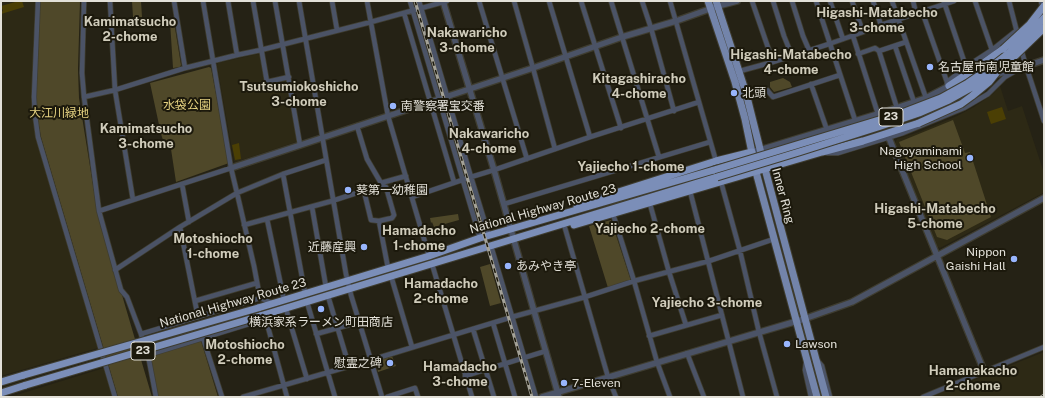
<!DOCTYPE html>
<html>
<head>
<meta charset="utf-8">
<style>
	body { margin:0 }
	#map { position:relative; width:1045px; height:398px; overflow:hidden; background:#252215; font-family:"Public Sans",sans-serif }
	canvas { display:block }
	.frame { position:absolute; inset:0; border:2px solid #e2e0d8; pointer-events:none }
</style>
</head>
<body>
<div id="map">
<canvas width="1045" height="398"></canvas>
<div class="frame"></div>
</div>
<script>
const c = document.querySelector('canvas').getContext('2d');
c.lineJoin = 'round';
function paint(path, color) { c.fillStyle = color; c.fill(path, 'evenodd'); }
const shape = rows => new Path2D(rows.map(r => 'M' + r).join(''));
function trace(path, color, width, dash) { c.strokeStyle = color; c.lineWidth = width; c.lineCap = dash ? 'butt' : 'round'; c.setLineDash(dash || []); c.stroke(path); }
function write(font, color, halo, rows, align = 'center') {
  c.font = font + ' "Public Sans","Noto Sans JP",sans-serif'; c.lineWidth = 4; c.setLineDash([]); c.textBaseline = 'middle'; c.strokeStyle = halo; c.fillStyle = color; for (const [text, x, y, turn = 0] of rows) {
    c.save(); c.translate(x, y); c.rotate((+turn || 0) * Math.PI / 180); c.textAlign = isNaN(turn) ? turn : align; if (halo) c.strokeText(text, 0, 0); c.fillText(text, 0, 0); c.restore();
  }
}
const built = shape([
	[6,1,35,1,32,96,33,116,36,138,98,348,1,376,1,2],
	[258,54,260,55,265,84,286,80,288,82,297,140,296,142,236,162,234,161,217,65,218,63],
	[1000,86,1008,111,1022,106,1044,173,1043,193,940,248,937,247,895,143,897,139,919,132,957,116,974,107,993,94],
	[1044,352,1044,397,931,397],
	[104,368,113,397,10,397]
]);
const green = shape([
	[40,1,80,1,78,69,79,98,97,210,152,397,118,397,41,137,37,115,36,98],
	[132,1,141,1,142,17,133,17],
	[170,22,174,22,181,65,180,67,173,68],
	[209,67,211,68,229,163,176,182,171,149,166,149,161,134,150,83],
	[783,78,790,82,792,87,774,92,770,87,770,82],
	[953,120,965,153,970,152,991,217,947,240,937,237,899,142],
	[458,214,459,220,434,227,432,222,431,223,430,218],
	[611,220,631,281,608,288,589,226],
	[490,264,501,303,490,306,480,267],
	[201,341,218,397,158,397,150,359,151,356],
	[392,356,396,366,378,372,376,363,376,361]
]);
const water = shape([
	[19,1,22,1,24,7,1,14,1,12,3,11,1,6],
	[1002,107,1006,119,991,124,987,112],
	[239,143,241,159,235,160,232,145]
]);
const minor = shape([
	[38,1,34,97,35,115,38,137,115,397],
	[84,1,82,73,84,97,99,211,121,290,127,297,141,334,148,355,156,397],
	[110,1,115,90,133,200],
	[174,1,185,68],
	[203,1,231,168,237,193,254,266,260,298],
	[228,1,237,55],
	[253,1,267,82,289,77],
	[275,1,300,145],
	[299,1,346,274,351,295,382,397],
	[332,1,337,30],
	[367,1,388,116,429,256],
	[410,1,480,238],
	[479,1,527,159],
	[514,1,533,68,555,149],
	[549,1,590,137],
	[581,1,621,128],
	[611,1,659,157],
	[642,1,651,28,674,111],
	[670,1,699,102,716,161],
	[752,1,773,62],
	[773,1,784,36,792,56],
	[792,1,803,36,809,50],
	[816,1,855,120],
	[830,1,843,39],
	[852,1,863,32],
	[873,1,881,25],
	[892,1,926,98],
	[913,1,916,13],
	[975,1,992,50],
	[1009,1,1018,36],
	[1041,1,1044,17],
	[944,2,966,67],
	[922,11,947,82],
	[404,13,454,182],
	[853,36,878,114],
	[895,46,914,102],
	[1021,49,1026,66,1044,121],
	[879,51,897,108],
	[858,54,875,48,879,51,906,42],
	[740,71,773,62,829,44,863,32,881,25,954,1],
	[811,84,827,130],
	[947,86,947,82,966,67,992,50,1017,30],
	[746,93,767,90,773,97,840,75],
	[84,97,115,90,185,68,237,55,261,50,371,22,447,1],
	[357,126,367,159,381,183],
	[827,153,838,153,903,133,964,108,988,94,1005,77,1017,70],
	[283,174,305,293],
	[721,182,740,251,759,332,777,397],
	[182,184,189,222],
	[364,191,371,220,379,221,388,268],
	[690,191,743,397],
	[412,197,471,177,419,1],
	[504,204,710,142],
	[650,204,669,272,686,325],
	[312,207,326,287],
	[99,211,231,168],
	[613,214,634,281,657,362,670,397],
	[267,219,284,300],
	[379,221,392,218,394,215,386,187,381,185],
	[244,225,332,201,381,185,381,183,406,176],
	[180,227,198,317],
	[565,228,608,377,616,397],
	[489,236,471,177,494,170,590,137,699,102],
	[491,246,536,397],
	[432,264,472,397],
	[115,270,180,227,237,193,283,174,326,160],
	[391,276,412,347],
	[328,296,349,366],
	[195,301,257,283],
	[307,302,335,397],
	[286,309,307,379],
	[265,316,287,397],
	[493,323,515,397],
	[473,329,494,397],
	[141,334,260,298,272,303],
	[316,334,359,322],
	[649,336,722,315],
	[203,338,222,397],
	[687,353,704,397],
	[148,355,265,319],
	[817,360,822,366,830,397],
	[806,362,805,370,811,397],
	[465,376,546,351],
	[243,397,371,360,512,317,585,297,634,281,709,261,774,239],
	[387,397,415,388,418,397],
	[923,397,1044,347]
]);
const tertiary = shape([
	[443,1,494,170,534,311,559,397],
	[994,75,1020,68,1044,60],
	[889,138,984,371],
	[752,152,760,150,878,114,926,98,949,86,968,81],
	[231,168,533,68,622,37,676,21,718,6,737,1],
	[542,397,804,319,852,302,1044,198]
]);
const primary = shape([
	[708,1,735,82,745,119,756,172,817,397],
	[716,1,746,93,765,169,826,397]
]);
const trunk = shape([
	[949,86,979,66,1003,49],
	[577,206,609,195,716,161,752,152],
	[574,225,822,152,863,141,919,123],
	[258,308,429,256,480,238,714,170],
	[260,316,717,177],
	[1,382,24,375],
	[1,393,26,385]
]);
const rail = shape([
	[415,1,532,397],
	[1041,397,1044,395]
]);
const trunkBridge = shape([
	[1003,49,1030,24,1044,6],
	[919,123,961,104,972,96,989,82,997,72],
	[714,170,902,113,941,98,968,83,987,70,1009,53,1034,29,1044,18],
	[717,177,799,152,878,127,919,113,949,100,976,85,1001,67,1016,55,1044,28],
	[24,375,258,308],
	[26,385,260,316]
]);
const markers = [
	[930,67,4,"#98b5fd"],
	[734,93,4,"#98b5fd"],
	[393,106,4,"#98b5fd"],
	[970,158,4,"#98b5fd"],
	[348,190,4,"#98b5fd"],
	[364,247,4,"#98b5fd"],
	[1014,259,4,"#98b5fd"],
	[508,266,4,"#98b5fd"],
	[321,309,4,"#98b5fd"],
	[787,344,4,"#98b5fd"],
	[390,363,4,"#98b5fd"],
	[564,383,4,"#98b5fd"]
];
const shields = [
	[891,117,24],
	[143,351,24]
];
const shieldNames = [
	["23",891,117],
	["23",143,351]
];
const poiNames = [
	["名古屋市南児童館",938,67],
	["北頭",742,93],
	["南警察署宝交番",401,106],
	["Nagoyaminami",962,151,"right"],
	["High School",962,165,"right"],
	["葵第一幼稚園",356,190],
	["近藤産興",356,247,"right"],
	["Nippon",1006,252,"right"],
	["Gaishi Hall",1006,266,"right"],
	["あみやき亭",516,266],
	["横浜家系ラーメン町田商店",321,322,"center"],
	["Lawson",795,344],
	["慰霊之碑",382,363,"right"],
	["7-Eleven",572,383]
];
const parkNames = [
	["水袋公園",187,105],
	["大江川緑地",59,113]
];
const streetNames = [
	["Inner Ring",783,196,75],
	["National Highway Route 23",543,209,-16],
	["National Highway Route 23",233,303,-16]
];
const neighbourhoodNames = [
	["Higashi-Matabecho",877,13],
	["3-chome",877,28],
	["Kamimatsucho",130,22],
	["2-chome",130,37],
	["Nakawaricho",467,33],
	["3-chome",467,48],
	["Higashi-Matabecho",791,55],
	["4-chome",791,70],
	["Kitagashiracho",639,79],
	["4-chome",639,94],
	["Tsutsumiokoshicho",299,87],
	["3-chome",299,102],
	["Kamimatsucho",146,129],
	["3-chome",146,144],
	["Nakawaricho",489,134],
	["4-chome",489,149],
	["Yajiecho 1-chome",631,167],
	["Higashi-Matabecho",935,209],
	["5-chome",935,224],
	["Yajiecho 2-chome",650,229],
	["Hamadacho",419,231],
	["1-chome",419,246],
	["Motoshiocho",213,239],
	["1-chome",213,254],
	["Hamadacho",441,284],
	["2-chome",441,299],
	["Yajiecho 3-chome",707,303],
	["Motoshiocho",245,345],
	["2-chome",245,360],
	["Hamadacho",460,367],
	["3-chome",460,382],
	["Hamanakacho",973,371],
	["2-chome",973,386]
];
paint(built, '#2d2915');
paint(green, '#4f4829');
paint(water, '#4b3f04');
trace(minor, '#3f3d30', 6);
trace(tertiary, '#3f3d30', 8);
trace(primary, '#3f3d30', 9);
trace(trunk, '#3f3d30', 9);
trace(minor, '#4b5366', 4.5);
trace(tertiary, '#4b5366', 5.5);
trace(primary, '#7384aa', 7);
trace(trunk, '#7b8eb8', 7);
trace(rail, '#a4a298', 3);
trace(rail, '#1c190c', 1.5, [4.5]);
trace(trunkBridge, '#3f3d30', 9, []);
trace(trunkBridge, '#7b8eb8', 7);
for (const [x, y, r, color] of markers) { const dot = new Path2D(); dot.arc(x, y, r, 0, 2 * Math.PI); c.fillStyle = color; c.fill(dot); trace(dot, '#1c190c', 1.5); }
for (const [x, y, w] of shields) { const box = new Path2D(); box.roundRect(x - w / 2, y - 9, w, 18, 3); c.fillStyle = '#1c190c'; c.fill(box); trace(box, '#e2e0d8', 1); }
write('bold 11px', '#e2e0d8', null, shieldNames);
write('12px', '#e2e0d8', '#1c190c', poiNames, 'left');
write('12px', '#e4d180', '#1c190c', parkNames);
write('12px', '#e2e0d8', '#1c190c', streetNames);
write('bold 13px', '#d0ccbb', '#1c190c', neighbourhoodNames);
</script>
</body>
</html>
